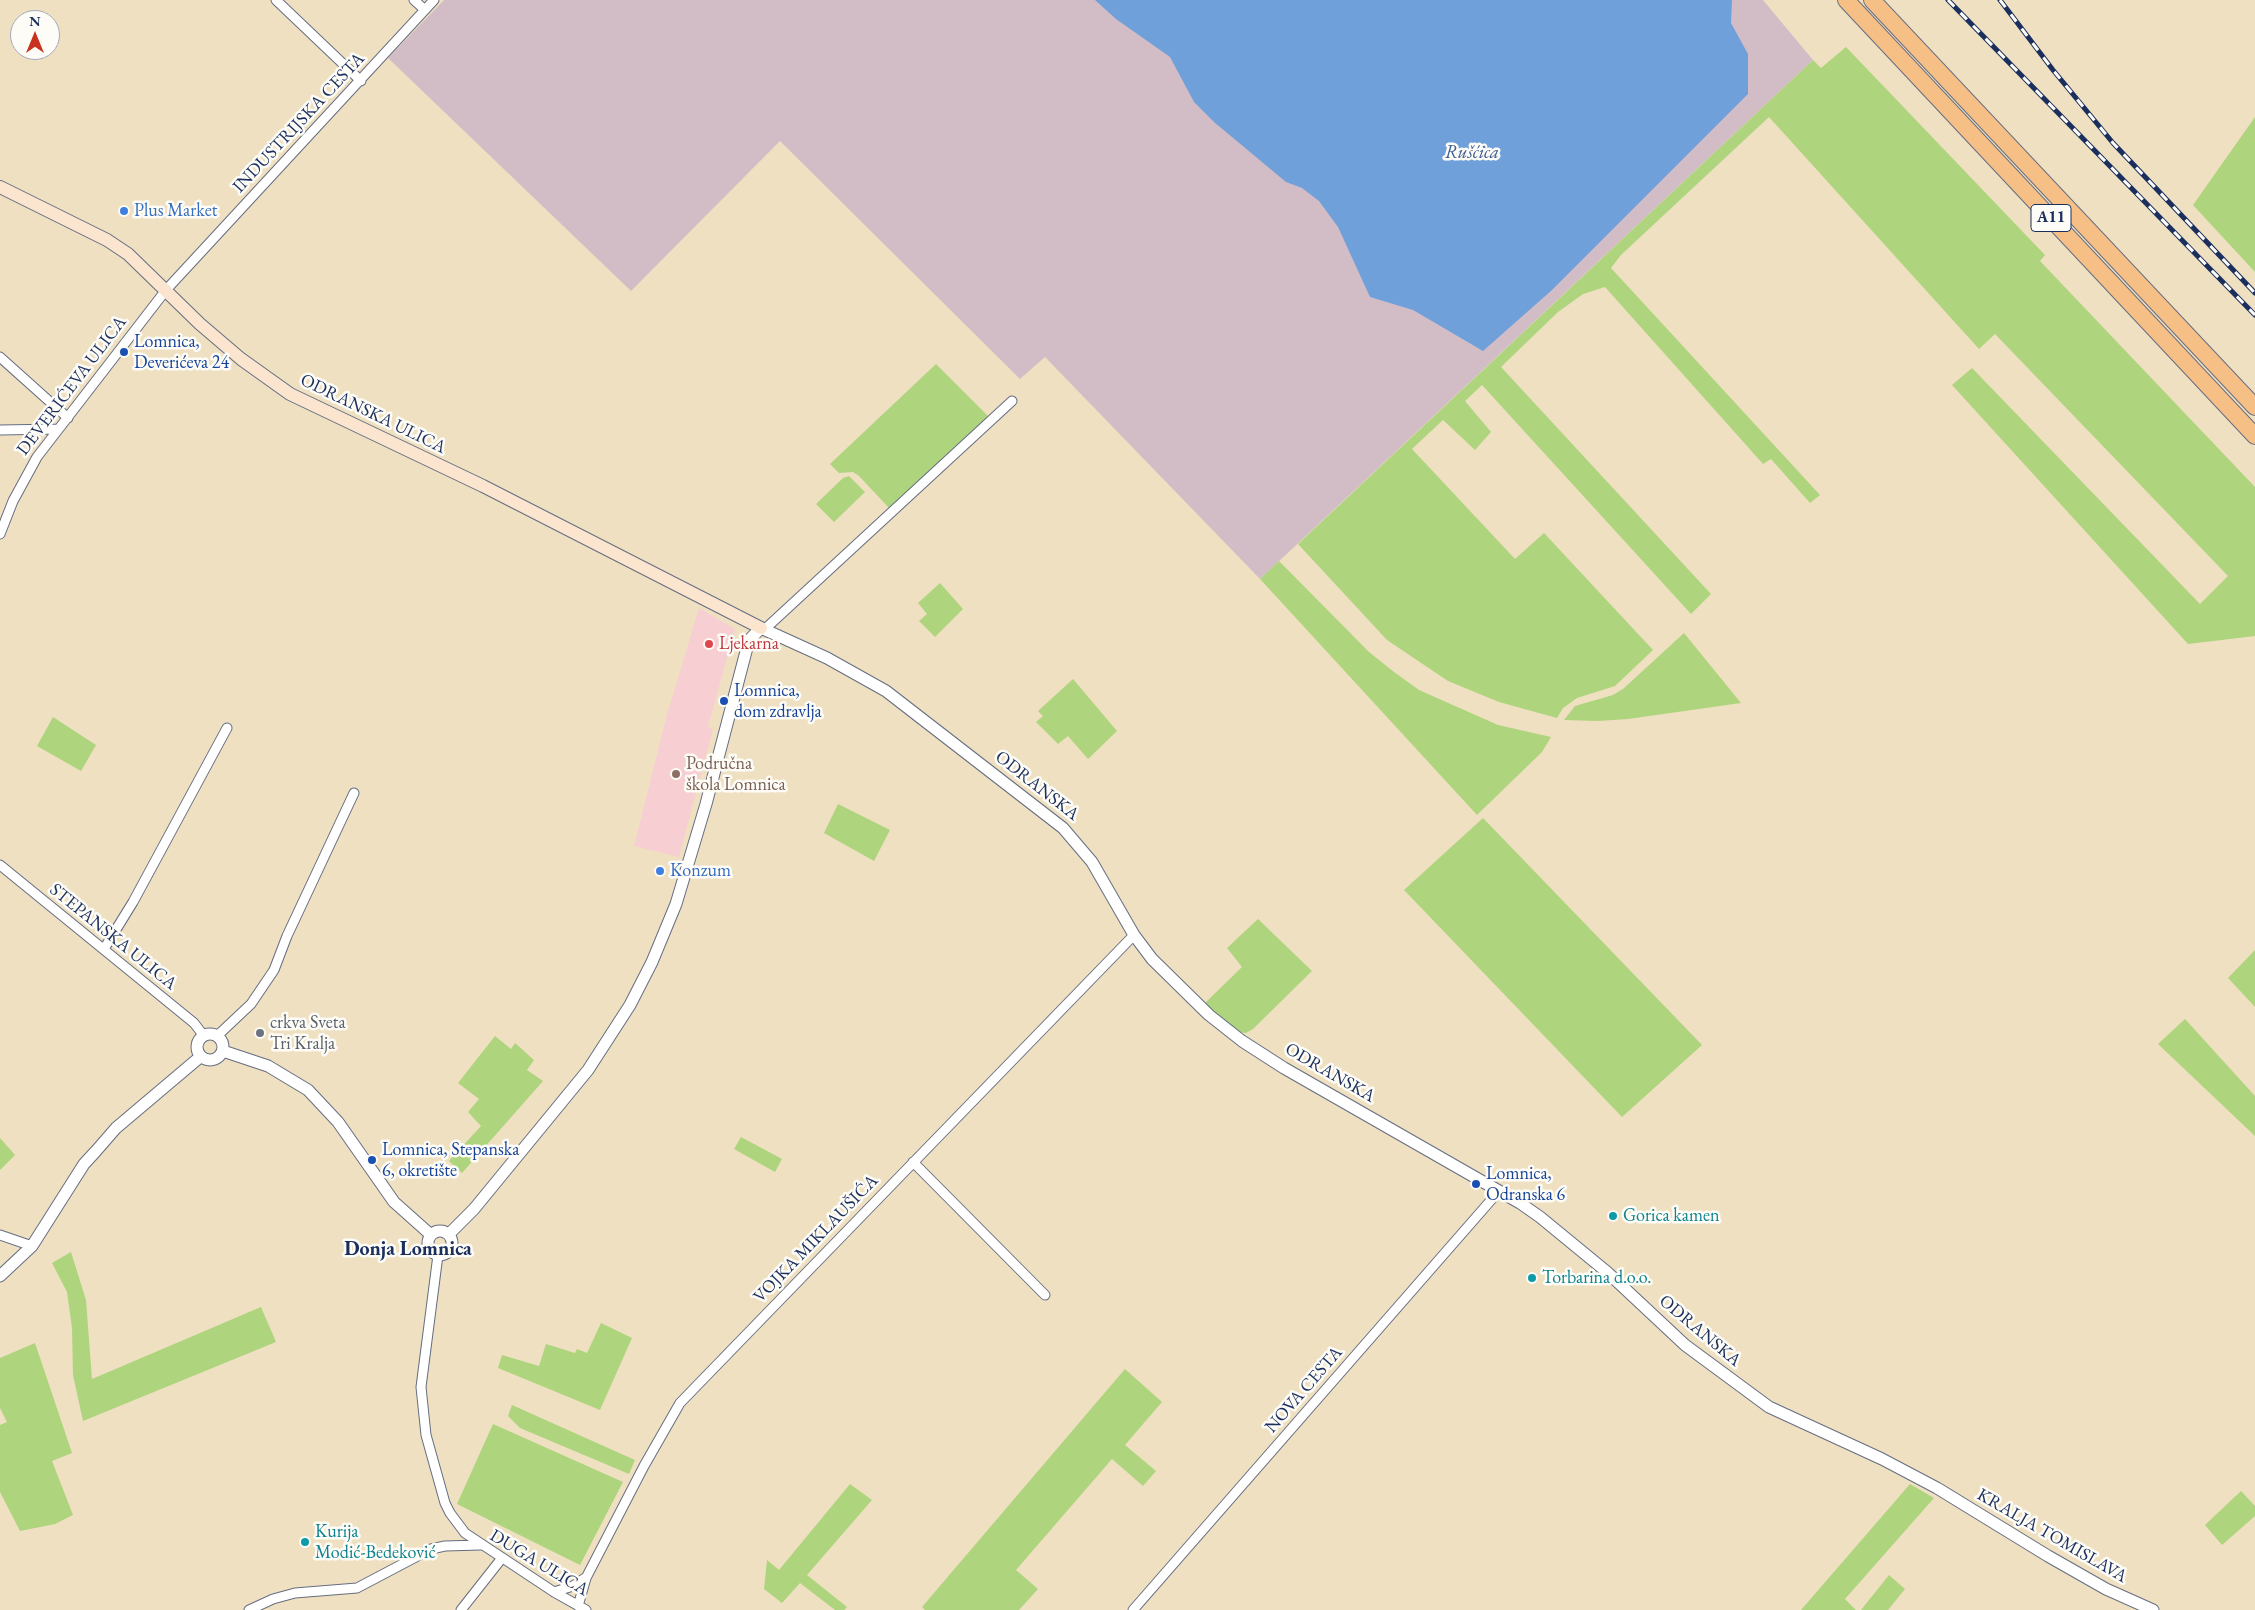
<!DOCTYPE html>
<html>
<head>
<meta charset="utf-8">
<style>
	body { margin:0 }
	#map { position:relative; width:2255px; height:1610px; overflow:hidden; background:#efe0c1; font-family:"EB Garamond",serif }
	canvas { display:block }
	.north { position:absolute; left:10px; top:10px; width:50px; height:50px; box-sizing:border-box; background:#fdfcf7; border:1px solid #a3aaba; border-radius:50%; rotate:0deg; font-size:14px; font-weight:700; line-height:20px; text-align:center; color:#1b2f5e }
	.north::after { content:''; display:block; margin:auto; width:18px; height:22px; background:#c8321e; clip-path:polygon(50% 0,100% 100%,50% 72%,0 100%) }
</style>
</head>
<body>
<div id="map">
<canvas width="2255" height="1610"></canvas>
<div class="north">N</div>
</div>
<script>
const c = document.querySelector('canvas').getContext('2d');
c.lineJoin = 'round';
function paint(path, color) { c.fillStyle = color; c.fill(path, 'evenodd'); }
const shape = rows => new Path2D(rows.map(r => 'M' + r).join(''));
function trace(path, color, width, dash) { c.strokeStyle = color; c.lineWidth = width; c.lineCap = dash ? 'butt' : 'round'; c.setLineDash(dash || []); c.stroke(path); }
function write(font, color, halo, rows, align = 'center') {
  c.font = font + ' "EB Garamond",serif'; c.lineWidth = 5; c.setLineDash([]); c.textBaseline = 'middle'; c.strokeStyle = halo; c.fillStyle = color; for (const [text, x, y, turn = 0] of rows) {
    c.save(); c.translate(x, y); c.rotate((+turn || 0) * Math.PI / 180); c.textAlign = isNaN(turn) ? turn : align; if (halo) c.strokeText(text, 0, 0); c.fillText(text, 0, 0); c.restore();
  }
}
const built = shape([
	[699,608,735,629,708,727,713,729,679,857,634,846,666,718]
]);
const industrial = shape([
	[444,0,1763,0,1813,60,1260,579,1045,357,1020,379,780,141,631,291,388,58]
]);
const green = shape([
	[1846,47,2045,255,2040,261,2255,487,2255,636,2188,644,1952,385,1972,368,2200,604,2228,576,1995,334,1979,349,1769,117,1621,255,1611,268,1820,495,1810,503,1771,459,1763,464,1605,287,1583,294,1558,312,1501,367,1711,594,1691,614,1482,385,1465,401,1491,432,1475,450,1443,420,1412,449,1515,559,1544,533,1653,650,1615,686,1577,698,1563,708,1557,718,1499,702,1448,681,1387,640,1298,544,1813,60,1821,68],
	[2255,117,2255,272,2193,205],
	[936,364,989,417,890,509,859,476,853,472,839,473,830,464],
	[849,476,865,492,834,522,816,504,843,478],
	[1279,561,1369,652,1394,672,1419,690,1498,725,1551,737,1542,752,1477,815,1260,579],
	[940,583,963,609,935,637,919,621,927,614,918,603],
	[1684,633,1741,703,1628,719,1598,721,1564,720,1575,706,1613,695,1623,689],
	[1073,679,1117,731,1088,759,1068,736,1058,744,1036,722,1043,716,1038,711],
	[53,717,96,745,81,771,37,746],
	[838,804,890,830,874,861,824,833],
	[1483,818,1702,1045,1622,1117,1404,890],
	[1258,919,1312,971,1253,1029,1246,1033,1239,1032,1204,1004,1242,967,1227,948],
	[2255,950,2255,1007,2228,978],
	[2185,1019,2255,1096,2255,1136,2158,1044],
	[495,1036,511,1049,515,1043,534,1060,527,1070,543,1081,462,1173,449,1161,481,1126,468,1112,479,1099,458,1083],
	[741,1137,782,1159,775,1172,734,1149],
	[0,1138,15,1155,0,1170],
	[71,1252,86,1300,92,1379,261,1307,276,1342,83,1421,73,1375,72,1328,67,1292,52,1263],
	[601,1323,632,1338,600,1410,498,1368,502,1355,539,1366,546,1344,575,1353,577,1349,587,1353],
	[35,1343,72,1453,52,1461,73,1515,55,1524,20,1531,0,1492,0,1425,7,1422,0,1408,0,1358],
	[1125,1369,1162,1402,1125,1445,1156,1471,1143,1486,1112,1459,1016,1570,1038,1589,1019,1610,925,1610,922,1607],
	[512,1405,635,1460,629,1474,520,1428,508,1416],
	[493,1424,623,1482,580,1565,457,1504],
	[850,1484,872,1500,807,1575,847,1607,844,1610,835,1610,800,1583,782,1603,764,1589,767,1560,779,1570],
	[1910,1484,1934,1498,1845,1599,1856,1610,1801,1610],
	[2241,1491,2255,1506,2255,1516,2222,1545,2205,1525],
	[1889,1575,1905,1589,1888,1610,1861,1610]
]);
const water = shape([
	[1095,0,1732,0,1731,23,1748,54,1748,94,1552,290,1483,351,1413,310,1370,297,1338,227,1319,201,1302,188,1286,182,1214,122,1194,102,1170,57,1116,19]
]);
const minor = shape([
	[276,0,361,81],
	[414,0,425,10],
	[0,357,68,418],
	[0,430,58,429],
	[0,534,13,501,37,457,166,290,434,0],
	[765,629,1012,401],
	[0,865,194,1023,204,1036],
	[104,949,133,902,227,728],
	[217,1036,251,1004,274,970,287,936,354,793],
	[913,1162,1045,1295],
	[0,1235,32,1246],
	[438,1255,421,1387,426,1435,445,1503,450,1513,465,1533,554,1592,586,1610],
	[554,1592,573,1586,585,1578],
	[578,1606,586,1578,644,1466,680,1403,1134,935],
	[249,1610,273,1599,295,1593,357,1588,431,1549,445,1546,481,1545],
	[461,1610,502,1558],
	[1133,1610,1499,1191]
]);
const tertiary = shape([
	'197 1047a13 13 0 1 1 26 0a13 13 0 1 1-26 0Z',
	[223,1051,268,1066,308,1090,338,1122,394,1202,431,1235],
	'428 1243a12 12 0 1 1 24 0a12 12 0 1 1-24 0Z',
	[449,1234,474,1209,588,1070,630,1005,652,962,676,904,706,804,749,640,761,628,827,658,886,691,1063,828,1092,862,1134,935,1152,959,1209,1015,1242,1041,1284,1068,1520,1203,1540,1217,1607,1272,1685,1345,1769,1407,1882,1459,1937,1488,2048,1556,2106,1589,2153,1610],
	[0,1276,32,1246,84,1164,96,1151,116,1128,200,1057]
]);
const secondary = shape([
	[0,187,107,240,128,254,200,324,241,359,290,394,483,486,761,628]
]);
const motorway = shape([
	[1846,0,2255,436],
	[1872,0,2255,407]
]);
const rail = shape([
	[1948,0,2255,315],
	[2000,0,2053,70,2113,143,2255,293]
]);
const markers = [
	[124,211,5,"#3f7fe0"],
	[124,352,5,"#1a4fb4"],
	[709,644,5,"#e0444e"],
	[724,701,5,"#1a4fb4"],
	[676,774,5,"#8d6e63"],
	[660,871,5,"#3f7fe0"],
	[260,1033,5,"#6b7280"],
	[372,1160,5,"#1a4fb4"],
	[1476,1184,5,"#1a4fb4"],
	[1613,1216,5,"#0f9aa8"],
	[1532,1278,5,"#0f9aa8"],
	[305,1542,5,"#0f9aa8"]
];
const shields = [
	[2051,218,40]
];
const shieldNames = [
	["A11",2051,218]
];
const streetNames = [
	["INDUSTRIJSKA CESTA",299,123,-47],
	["DEVERIĆEVA ULICA",72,386,-53],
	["ODRANSKA ULICA",373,414,26],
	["ODRANSKA",1037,786,38],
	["STEPANSKA ULICA",113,937,39],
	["ODRANSKA",1330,1073,30],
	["VOJKA MIKLAUŠIĆA",816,1239,-46],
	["ODRANSKA",1700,1331,40],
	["NOVA CESTA",1304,1390,-49],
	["KRALJA TOMISLAVA",2052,1536,30],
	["DUGA ULICA",539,1563,31]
];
const shopNames = [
	["Plus Market",134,211],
	["Konzum",670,871]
];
const transitNames = [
	["Lomnica,",134,342],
	["Deverićeva 24",134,363],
	["Lomnica,",734,691],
	["dom zdravlja",734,712],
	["Lomnica, Stepanska",382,1150],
	["6, okretište",382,1171],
	["Lomnica,",1486,1174],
	["Odranska 6",1486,1195]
];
const healthNames = [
	["Ljekarna",719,644]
];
const educationNames = [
	["Područna",686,764],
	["škola Lomnica",686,785]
];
const worshipNames = [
	["crkva Sveta",270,1023],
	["Tri Kralja",270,1044]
];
const cultureNames = [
	["Gorica kamen",1623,1216],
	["Torbarina d.o.o.",1542,1278],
	["Kurija",315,1532],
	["Modić-Bedeković",315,1553]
];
const waterNames = [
	["Rušćica",1472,153]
];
const quarterNames = [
	["Donja Lomnica",408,1250]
];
paint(built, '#f7cfd2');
paint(industrial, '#d2bdc6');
paint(green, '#aed47e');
paint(water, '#70a0da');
trace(minor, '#656d81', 11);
trace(tertiary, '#656d81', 13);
trace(secondary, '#656d81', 14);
trace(motorway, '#656d81', 18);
trace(minor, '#fff', 9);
trace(tertiary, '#fff', 11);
trace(secondary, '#fbe5cf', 12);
trace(motorway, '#f5bf86', 16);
trace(rail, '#1b2f5e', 5);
trace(rail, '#fdfcf7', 3, [9]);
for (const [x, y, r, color] of markers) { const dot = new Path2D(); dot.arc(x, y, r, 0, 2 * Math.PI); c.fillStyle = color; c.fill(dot); trace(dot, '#fdfcf7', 2); }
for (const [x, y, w] of shields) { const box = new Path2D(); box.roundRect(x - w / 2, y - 13.5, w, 27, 4); c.fillStyle = '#fdfcf7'; c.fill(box); trace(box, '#1b2f5e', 1); }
write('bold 16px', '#1b2f5e', null, shieldNames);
write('18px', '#1b2f5e', '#fdfcf7', streetNames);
write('18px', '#366cbe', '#fdfcf7', shopNames, 'left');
write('18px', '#164399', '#fdfcf7', transitNames, 'left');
write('18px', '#be3a42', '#fdfcf7', healthNames, 'left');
write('18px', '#785e54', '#fdfcf7', educationNames, 'left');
write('18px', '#5b616d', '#fdfcf7', worshipNames, 'left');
write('18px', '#0d838f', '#fdfcf7', cultureNames, 'left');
write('italic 19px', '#3d5c90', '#fdfcf7', waterNames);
write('bold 20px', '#1b2f5e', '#fdfcf7', quarterNames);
</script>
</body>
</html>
